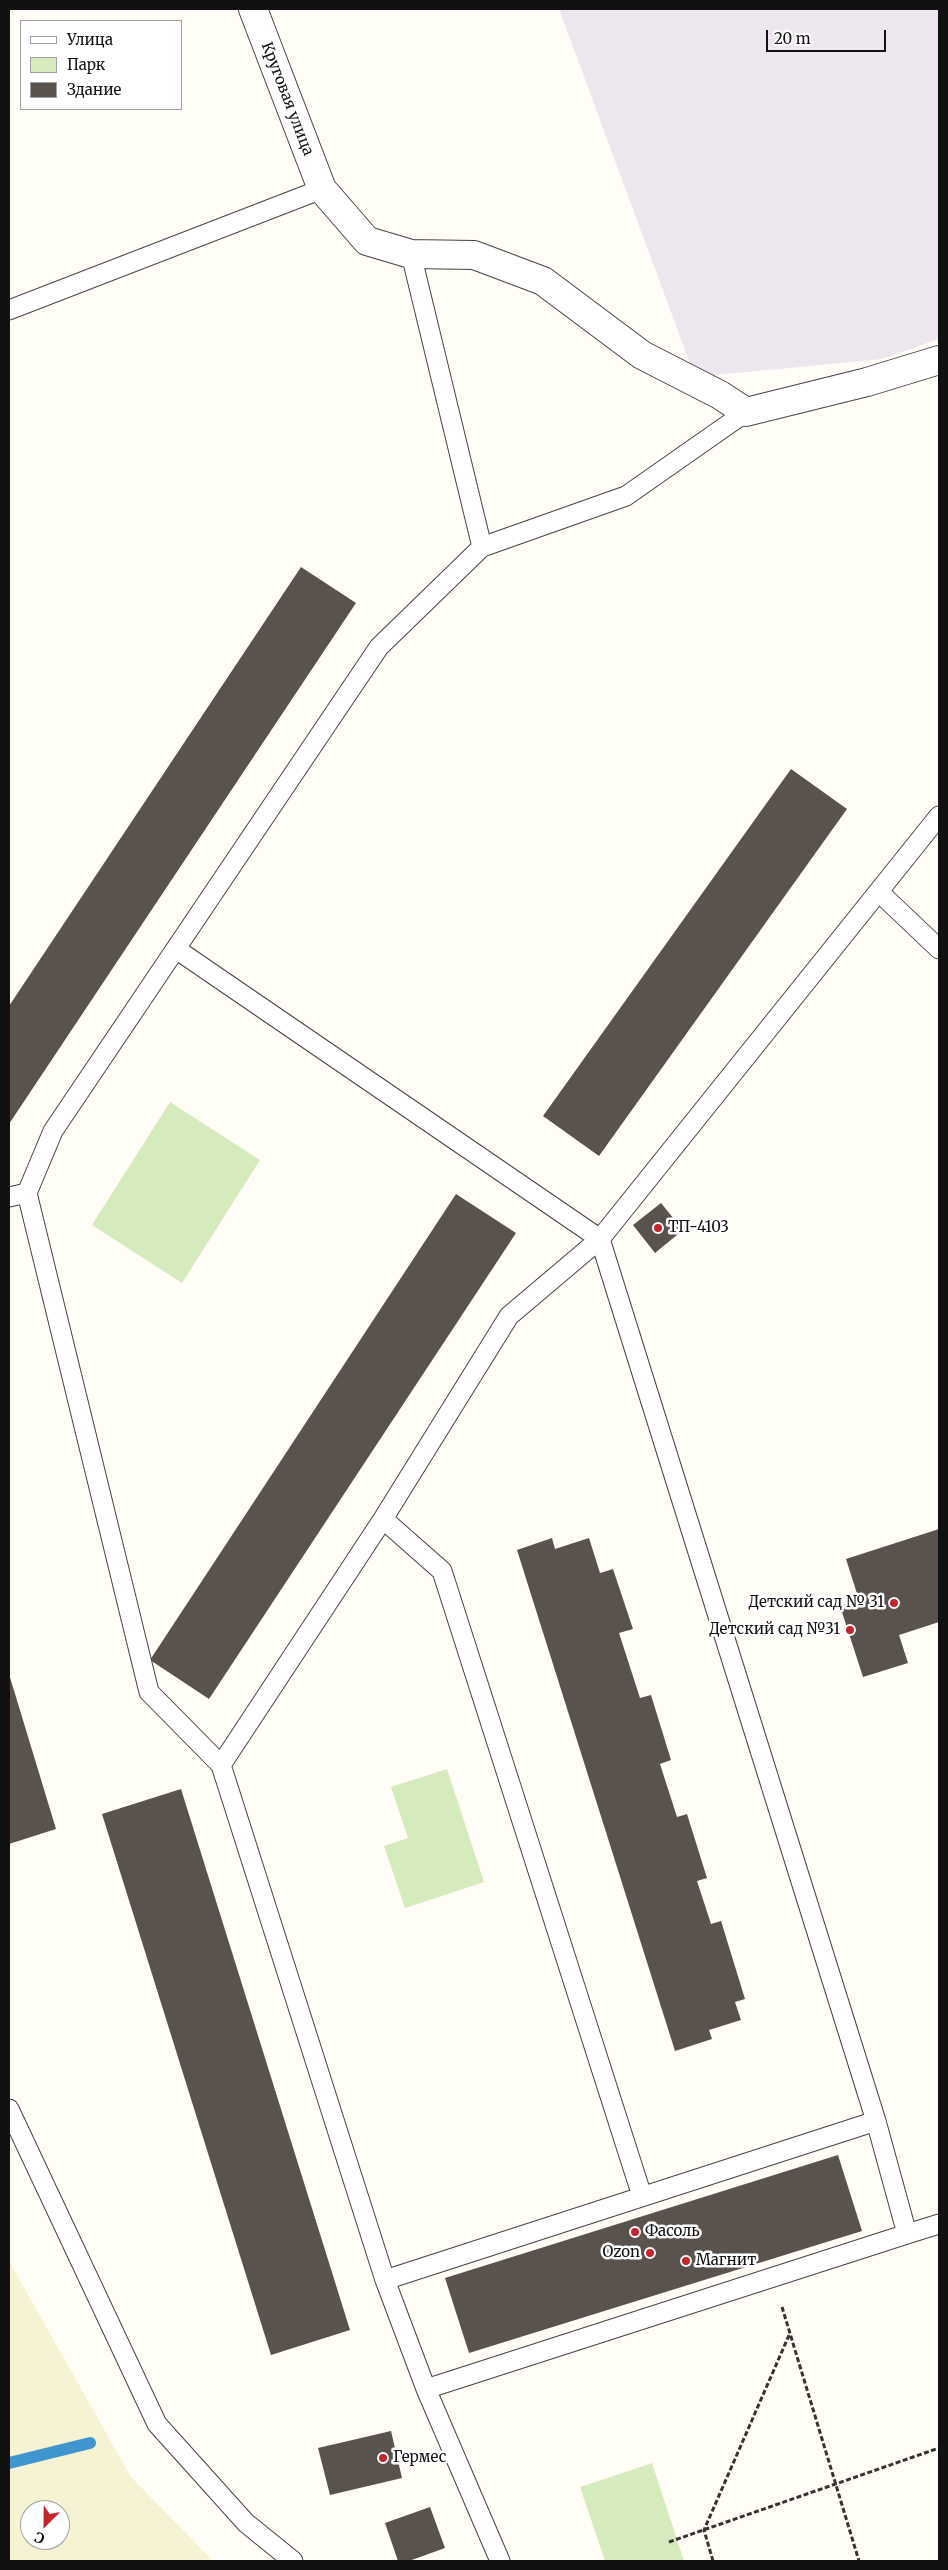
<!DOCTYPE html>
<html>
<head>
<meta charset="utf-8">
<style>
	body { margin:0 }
	#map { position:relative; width:948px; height:2570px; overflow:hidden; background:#fffdf5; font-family:Merriweather,serif }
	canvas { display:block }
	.frame { position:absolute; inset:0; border:10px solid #111; pointer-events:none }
	.legend { position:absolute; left:20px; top:20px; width:162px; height:90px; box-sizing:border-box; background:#fff; border:1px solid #a0a0a0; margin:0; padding:6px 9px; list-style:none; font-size:15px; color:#111 }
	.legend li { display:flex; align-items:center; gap:10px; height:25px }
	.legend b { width:25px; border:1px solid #a0a0a0 }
	.north { position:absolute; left:20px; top:2500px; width:50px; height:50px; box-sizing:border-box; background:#fff; border:1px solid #a0a0a0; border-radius:50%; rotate:203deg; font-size:14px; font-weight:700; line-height:20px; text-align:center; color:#111 }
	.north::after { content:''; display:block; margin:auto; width:18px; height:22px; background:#c4262e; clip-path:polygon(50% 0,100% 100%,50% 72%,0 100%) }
	.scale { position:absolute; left:766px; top:30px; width:120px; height:22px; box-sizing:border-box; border:2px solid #111; border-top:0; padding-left:6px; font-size:15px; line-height:18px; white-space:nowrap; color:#111; -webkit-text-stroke:4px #fff; paint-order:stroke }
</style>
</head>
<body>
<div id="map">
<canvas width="948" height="2570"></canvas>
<div class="frame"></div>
<ul class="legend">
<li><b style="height:6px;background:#fff"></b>Улица</li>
<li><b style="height:14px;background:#d5ebbd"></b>Парк</li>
<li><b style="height:14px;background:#5a524d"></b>Здание</li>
</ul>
<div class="north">С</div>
<div class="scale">20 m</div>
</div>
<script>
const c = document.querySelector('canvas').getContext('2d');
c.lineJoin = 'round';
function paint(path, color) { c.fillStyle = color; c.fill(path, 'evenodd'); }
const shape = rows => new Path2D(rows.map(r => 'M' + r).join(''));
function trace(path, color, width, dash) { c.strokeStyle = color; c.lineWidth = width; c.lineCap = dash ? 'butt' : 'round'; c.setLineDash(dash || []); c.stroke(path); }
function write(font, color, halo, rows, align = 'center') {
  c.font = font + ' Merriweather,serif'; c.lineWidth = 5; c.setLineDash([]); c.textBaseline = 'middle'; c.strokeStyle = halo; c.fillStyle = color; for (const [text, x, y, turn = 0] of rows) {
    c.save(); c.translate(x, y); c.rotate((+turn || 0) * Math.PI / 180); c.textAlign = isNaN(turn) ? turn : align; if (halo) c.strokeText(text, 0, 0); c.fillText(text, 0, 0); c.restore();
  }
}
const industrial = shape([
	[559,9,939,9,939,339,882,359,695,377]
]);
const farmland = shape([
	[9,2261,131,2477,213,2561,9,2561],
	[30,2510,60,2510,60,2540,30,2540]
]);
const green = shape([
	[170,1102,260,1160,182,1283,92,1225],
	[447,1769,484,1882,405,1908,384,1846,408,1838,391,1787],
	[652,2463,684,2561,605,2561,580,2487]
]);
const stream = shape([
	[9,2463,90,2443]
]);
const building = shape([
	[301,567,356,603,9,1124,9,1006],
	[791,769,847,809,599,1156,543,1116],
	[456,1194,516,1233,209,1699,150,1660],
	[661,1203,683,1230,655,1253,633,1225],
	[939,1529,939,1622,899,1635,908,1663,863,1677,840,1606,859,1600,846,1559],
	[552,1538,555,1549,589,1538,600,1573,613,1569,633,1629,619,1633,640,1698,651,1695,671,1760,660,1764,677,1817,687,1814,707,1878,697,1881,711,1924,721,1921,745,1999,735,2002,741,2020,709,2030,712,2039,675,2051,517,1550],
	[9,1674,56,1829,9,1844],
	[181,1789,350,2330,271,2355,102,1814],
	[838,2155,862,2231,469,2353,445,2278],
	[391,2431,402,2478,330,2495,318,2448],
	[430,2507,445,2548,409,2561,398,2561,385,2523]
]);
const path = shape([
	[782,2307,859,2561],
	[669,2542,939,2448],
	[713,2561,704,2530,790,2333]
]);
const service = shape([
	[9,310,322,189],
	[482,547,626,496,746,412],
	[879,892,939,949],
	[176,949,600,1239,876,2121],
	[27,1193,149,1692,221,1765],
	[9,1197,27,1193,53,1131,379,647,482,547,411,254],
	[383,1519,442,1571,642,2196],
	[9,2109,157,2424,246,2523,293,2561],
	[385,2280,221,1765,383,1519,509,1316,600,1239,939,816],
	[426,2389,907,2234],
	[500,2561,426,2389,385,2280,876,2121,907,2234,939,2224]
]);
const minor = shape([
	[253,9,322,189,367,241,411,254,474,255,543,281,642,355,720,395,746,412,867,382,939,360]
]);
const markers = [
	[658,1228,5,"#c4262e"],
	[894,1603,5,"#c4262e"],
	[850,1630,5,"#c4262e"],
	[635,2232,5,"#c4262e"],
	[650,2253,5,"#c4262e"],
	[686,2261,5,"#c4262e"],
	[383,2458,5,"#c4262e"]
];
const streetNames = [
	["Круговая улица",287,99,69]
];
const poiNames = [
	["ТП-4103",668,1228],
	["Детский сад № 31",884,1603,"right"],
	["Детский сад №31",840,1630,"right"],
	["Фасоль",645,2232],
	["Ozon",640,2253,"right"],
	["Магнит",696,2261],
	["Гермес",393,2458]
];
paint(industrial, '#eee6ef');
paint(farmland, '#f6f3d4');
paint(green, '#d5ebbd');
trace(stream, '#3f96cf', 12);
paint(building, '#5a524d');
trace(service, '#444', 21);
trace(minor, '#444', 30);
trace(path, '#333', 3, [5, 2.5]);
trace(service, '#fff', 19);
trace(minor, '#fff', 28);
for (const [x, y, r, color] of markers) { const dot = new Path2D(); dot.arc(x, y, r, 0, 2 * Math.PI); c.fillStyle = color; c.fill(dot); trace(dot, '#fff', 2); }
write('15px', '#111', '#fff', streetNames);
write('15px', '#111', '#fff', poiNames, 'left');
</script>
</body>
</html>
